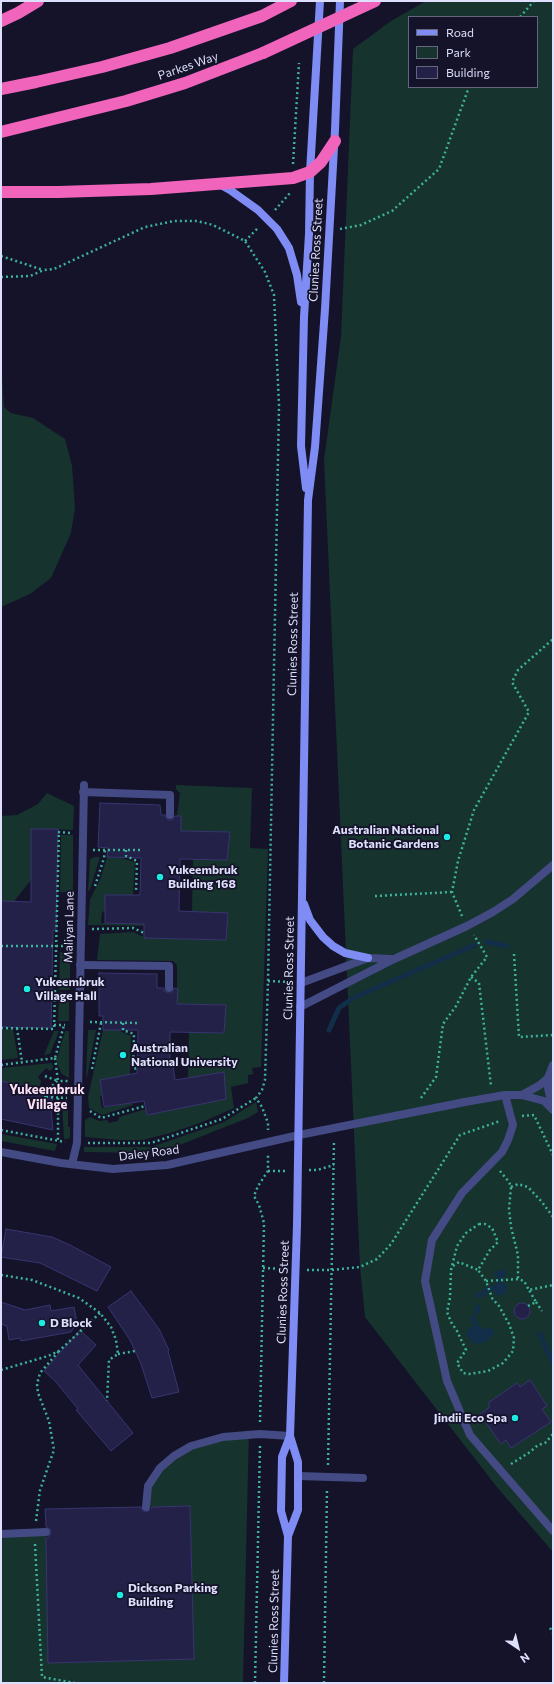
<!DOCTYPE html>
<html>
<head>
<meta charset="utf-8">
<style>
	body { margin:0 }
	#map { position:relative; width:554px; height:1684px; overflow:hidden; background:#141329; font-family:Commissioner,sans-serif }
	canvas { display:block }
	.frame { position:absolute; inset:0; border:2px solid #dedffc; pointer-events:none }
	.legend { position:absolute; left:408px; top:16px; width:130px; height:72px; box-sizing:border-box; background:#141329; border:1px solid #65657d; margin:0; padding:5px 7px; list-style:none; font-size:12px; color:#dedffc }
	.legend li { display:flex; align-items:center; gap:8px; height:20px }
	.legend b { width:20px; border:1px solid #65657d }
	.north { position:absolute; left:498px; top:1628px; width:40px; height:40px; -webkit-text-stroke:3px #141329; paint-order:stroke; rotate:145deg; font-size:11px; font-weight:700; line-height:16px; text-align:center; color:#dedffc }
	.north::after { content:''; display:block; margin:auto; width:14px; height:18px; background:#dedffc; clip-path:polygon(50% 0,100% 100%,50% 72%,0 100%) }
</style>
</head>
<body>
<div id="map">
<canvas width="554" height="1684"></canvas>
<div class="frame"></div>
<ul class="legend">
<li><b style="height:5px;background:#7e8cf3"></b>Road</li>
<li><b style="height:11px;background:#17332d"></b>Park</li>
<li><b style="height:11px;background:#232148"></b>Building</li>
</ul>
<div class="north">N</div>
</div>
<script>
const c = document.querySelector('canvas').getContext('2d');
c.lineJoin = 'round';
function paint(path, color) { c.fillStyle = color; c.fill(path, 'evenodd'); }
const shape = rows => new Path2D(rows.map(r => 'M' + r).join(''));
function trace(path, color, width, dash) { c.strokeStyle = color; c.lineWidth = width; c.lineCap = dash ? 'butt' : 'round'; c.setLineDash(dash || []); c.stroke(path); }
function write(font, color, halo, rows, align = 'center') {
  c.font = font + ' Commissioner,sans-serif'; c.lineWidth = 3.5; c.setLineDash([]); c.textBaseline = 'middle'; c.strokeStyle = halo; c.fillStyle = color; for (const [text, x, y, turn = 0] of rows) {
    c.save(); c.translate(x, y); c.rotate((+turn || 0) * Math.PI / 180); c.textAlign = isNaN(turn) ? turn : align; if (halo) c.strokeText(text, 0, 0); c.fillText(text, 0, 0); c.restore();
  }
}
const green = shape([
	[426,1,553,1,553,1552,496,1486,365,1317,360,1267,324,460,341,336,353,49,391,21],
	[409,17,537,17,537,87,409,87],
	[1,360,4,407,11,413,33,418,65,439,72,466,75,508,71,533,51,578,30,594,1,607],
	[176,785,252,788,250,848,268,849,261,1067,252,1068,253,1074,248,1075,248,1083,231,1087,234,1108,200,1123,170,1133,143,1140,120,1140,85,1137,85,1120,90,1117,99,1121,108,1120,108,1123,118,1121,119,1117,146,1109,147,1115,226,1098,223,1072,188,1078,189,1032,224,1033,226,1005,177,1004,177,965,173,961,97,960,100,934,134,932,145,938,226,940,228,913,192,912,193,859,227,860,230,832,181,831,181,816,177,816,180,793,176,789],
	[47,793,74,806,73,830,31,829,31,880,15,900,16,902,1,901,1,816,17,815,38,804],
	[61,835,73,835,73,892,60,892],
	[95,857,100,857,90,890,88,891,90,859],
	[107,857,121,858,135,862,133,895,105,895,105,911,102,912,101,923,144,924,144,926,88,925,90,899,100,880],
	[60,952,70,952,70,990,59,990],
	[59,997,69,997,69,1021,58,1021],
	[1,1029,13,1029,18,1058,1,1060],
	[88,1030,96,1030,87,1077,86,1077],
	[103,1030,118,1030,131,1036,130,1075,100,1080,102,1096,100,1097,102,1108,132,1103,133,1105,102,1115,89,1108,88,1097],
	[54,1031,59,1031,50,1054,44,1055],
	[65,1031,69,1031,69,1078,62,1074,56,1062],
	[52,1063,53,1068,50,1071,46,1068,38,1077,41,1081,39,1089,1,1081,1,1068],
	[68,1101,68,1127,70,1127,70,1137,68,1139,64,1139,62,1102],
	[256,1102,258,1112,248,1118,177,1146,146,1153,84,1152,84,1147,151,1147,224,1122],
	[1,1134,57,1144,55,1151,1,1141],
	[249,1430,243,1683,1,1683,1,1534,46,1532,49,1663,194,1659,190,1506,146,1507,148,1486,174,1456,223,1437]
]);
const water = shape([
	[501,1270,507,1271,506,1275,501,1278,501,1283,506,1284,507,1287,507,1291,502,1296,495,1294,492,1287,498,1282,498,1277,495,1276,494,1273],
	[474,1322,478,1322,480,1327,493,1329,494,1334,489,1340,482,1343,475,1344,468,1337,466,1333,470,1327,474,1327,476,1325]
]);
const stream = shape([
	[486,942,507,946],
	[329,1030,339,1008,353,998,475,945],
	[477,1295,482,1295,486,1290,492,1288],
	[477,1312,478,1307],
	[473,1317,474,1322],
	[540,1334,553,1364]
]);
const building = shape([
	[100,803,160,805,161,815,165,815,168,820,172,820,175,816,181,816,181,831,230,832,227,860,180,859,179,911,228,913,226,940,144,938,144,924,105,923,105,895,140,895,141,858,107,857,108,848,98,847,100,803],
	[31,829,58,829,56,930,53,930,51,1028,1,1027,1,901,31,902,31,829],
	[99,973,157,974,157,988,164,988,164,991,169,993,172,993,174,988,178,989,177,1004,226,1005,224,1033,170,1032,170,1066,173,1065,175,1080,224,1072,226,1099,147,1115,144,1101,104,1107,100,1080,137,1073,138,1030,103,1030,103,1016,99,1016,99,973],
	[1,1081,54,1092,51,1110,53,1130,1,1119,1,1081],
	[6,1229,52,1237,70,1245,111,1267,97,1291,40,1263,1,1257,6,1229],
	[131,1291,159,1329,169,1350,168,1351,179,1392,152,1398,141,1364,130,1340,108,1307,131,1291],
	[1,1302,25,1310,50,1305,51,1311,74,1307,77,1323,71,1332,21,1341,20,1338,9,1340,7,1326,1,1324,1,1302],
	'514 1311a8 8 0 1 1 16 0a8 8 0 1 1-16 0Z',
	[80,1330,96,1345,78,1365,133,1433,111,1451,76,1410,78,1409,56,1382,44,1371,80,1330],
	[530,1380,547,1406,542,1409,551,1422,511,1448,506,1440,501,1444,480,1414,490,1407,488,1403,517,1383,520,1387,530,1380],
	[190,1506,194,1659,48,1663,46,1538,49,1536,51,1532,50,1529,46,1527,45,1509,141,1507,143,1511,146,1512,150,1510,152,1507,190,1506]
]);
const path = shape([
	[520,17,534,1],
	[293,164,299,63],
	[275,210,290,193],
	[340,229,361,225,392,211,439,169,469,87],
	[245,241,259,227],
	[1,256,43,270],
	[1,277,30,276,44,270,54,269,145,227,174,221,197,221,213,225,245,241,265,272,274,295,279,405,268,981,265,1080,262,1090,256,1098,262,1107,268,1123,268,1130],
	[58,832,71,833],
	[93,850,141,850],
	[126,850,126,856,137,861,136,892],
	[95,886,104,858,105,850],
	[375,896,452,892],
	[462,916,452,892,458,861,474,810,529,712,512,682,518,670,553,639],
	[92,929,133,928,144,933],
	[1,946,68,946],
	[514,954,519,1037,553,1035],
	[471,977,479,983,491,1086],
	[268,981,288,982],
	[55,994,69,994],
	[90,1022,138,1023],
	[123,1023,123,1030,134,1034,133,1069,137,1068],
	[54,1025,65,1025],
	[1,1028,54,1029,59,832],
	[17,1028,22,1062],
	[55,1058,58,1081,58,1141],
	[1,1065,55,1058,64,1025],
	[92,1069,101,1023],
	[45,1076,58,1081],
	[46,1097,67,1098],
	[45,1098,47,1090,58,1081,68,1081],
	[421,1098,436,1077,443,1024,456,1006,471,977,487,957,474,935],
	[90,1111,101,1118,145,1106],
	[522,1116,534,1115,553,1155],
	[1,1130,65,1142],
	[88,1143,151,1143,222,1119,256,1098],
	[309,1170,317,1170,334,1165],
	[268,1171,286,1171],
	[500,1171,509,1182,511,1187,509,1209,511,1227,518,1255,518,1279],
	[511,1187,518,1184,528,1187,542,1202,553,1217],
	[479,1224,485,1224,492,1228,498,1242,490,1250,478,1270,486,1281,492,1298,499,1306,509,1324,514,1338,513,1351,503,1363,488,1371,469,1374,463,1373,457,1363,466,1350,457,1331,451,1322,447,1312,450,1298,451,1270,457,1246,466,1233,479,1224],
	[453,1266,459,1262,478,1270],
	[263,1268,284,1269],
	[307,1270,331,1270,360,1267,377,1259,391,1244,460,1135,500,1121],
	[1,1275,32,1280,79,1298,100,1313,111,1327,116,1340,118,1354,109,1360,107,1401],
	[486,1281,518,1279,524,1281,529,1290,553,1285],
	[536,1302,542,1311],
	[528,1306,536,1302,529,1290],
	[118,1354,135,1351],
	[1,1370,48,1356,59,1351,100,1313],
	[260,1422,264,1223,259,1205,254,1196,258,1186,268,1171,268,1153],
	[511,1464,530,1452,538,1445,545,1443,553,1434],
	[328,1465,334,1140],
	[36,1521,40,1490,54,1450,49,1421,38,1393,37,1384,40,1373,59,1351],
	[35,1544,42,1677,75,1683],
	[550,1628,553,1633],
	[255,1683,260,1445],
	[324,1683,327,1488]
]);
const lane = shape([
	[83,792,170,795,170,815],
	[80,965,169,966,169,988],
	[553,1065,548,1078,548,1088,553,1109],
	[505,1095,513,1125,508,1140,502,1152,462,1193,432,1240,425,1281,447,1381,470,1435,553,1531],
	[522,1095,540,1085,548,1078],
	[465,1102,505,1095,522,1095,544,1101,553,1110],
	[298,1476,363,1478],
	[146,1507,148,1486,160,1468,174,1456,191,1446,223,1437,260,1434,290,1436],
	[1,1534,46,1532]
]);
const street = shape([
	[301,983,368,958,391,959],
	[300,1007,392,960,467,926,493,912,513,899,553,865],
	[1,1152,61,1163,113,1169,167,1165,299,1135,465,1102],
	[72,1164,77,1143,84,785]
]);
const secondary = shape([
	[219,184,230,190,258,210,277,229,289,248,297,275,301,302],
	[306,488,301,446,304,317,309,234,310,172,320,1],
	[304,904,310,920,323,937,333,946,345,953,368,958],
	[288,1536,298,1510,298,1462,290,1436],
	[284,1683,288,1536,281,1511,282,1457,290,1436,297,1225,308,500,315,447,325,309,335,130,340,1]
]);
const highway = shape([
	[1,21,18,13,38,1],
	[1,89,36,82,102,67,170,48,262,16,291,1],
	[1,132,126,101,185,83,263,53],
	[1,192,59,192,151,189,293,178,310,172,321,162,335,141]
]);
const highwayBridge = shape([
	[263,53,375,1]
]);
const markers = [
	[447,837,4,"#1bebe1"],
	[160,877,4,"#1bebe1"],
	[27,989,4,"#1bebe1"],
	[123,1055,4,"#1bebe1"],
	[42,1323,4,"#1bebe1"],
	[515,1418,4,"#1bebe1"],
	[120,1595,4,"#1bebe1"]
];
const streetNames = [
	["Parkes Way",188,66,-19],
	["Clunies Ross Street",316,250,-87],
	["Clunies Ross Street",293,644,-89],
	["Maliyan Lane",69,927,-89],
	["Clunies Ross Street",289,968,-89],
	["Daley Road",149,1153,-7],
	["Clunies Ross Street",283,1292,-88],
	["Clunies Ross Street",274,1621,-89]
];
const poiNames = [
	["Australian National",439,830,"right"],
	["Botanic Gardens",439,844,"right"],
	["Yukeembruk",168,870],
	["Building 168",168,884],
	["Yukeembruk",35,982],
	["Village Hall",35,996],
	["Australian",131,1048],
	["National University",131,1062],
	["D Block",50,1323],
	["Jindii Eco Spa",507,1418,"right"],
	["Dickson Parking",128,1588],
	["Building",128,1602]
];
const neighbourhoodNames = [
	["Yukeembruk",47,1090],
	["Village",47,1105]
];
paint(green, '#17332d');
paint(water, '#122e48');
trace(stream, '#122e48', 5);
paint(building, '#232148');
trace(building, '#383572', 1);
trace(path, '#3cb29a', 2.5, [2, 3]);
trace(lane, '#434a84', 8);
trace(street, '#434a84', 8);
trace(secondary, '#7e8cf3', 8);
trace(highway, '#f164bc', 12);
trace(highwayBridge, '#f164bc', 12);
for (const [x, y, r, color] of markers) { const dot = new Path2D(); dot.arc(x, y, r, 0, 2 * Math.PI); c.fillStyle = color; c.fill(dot); trace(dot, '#141329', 1.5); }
write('12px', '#dedffc', '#141329', streetNames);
write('bold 12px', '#dedffc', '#141329', poiNames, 'left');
write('bold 13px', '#fce0f6', '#141329', neighbourhoodNames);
</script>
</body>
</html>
